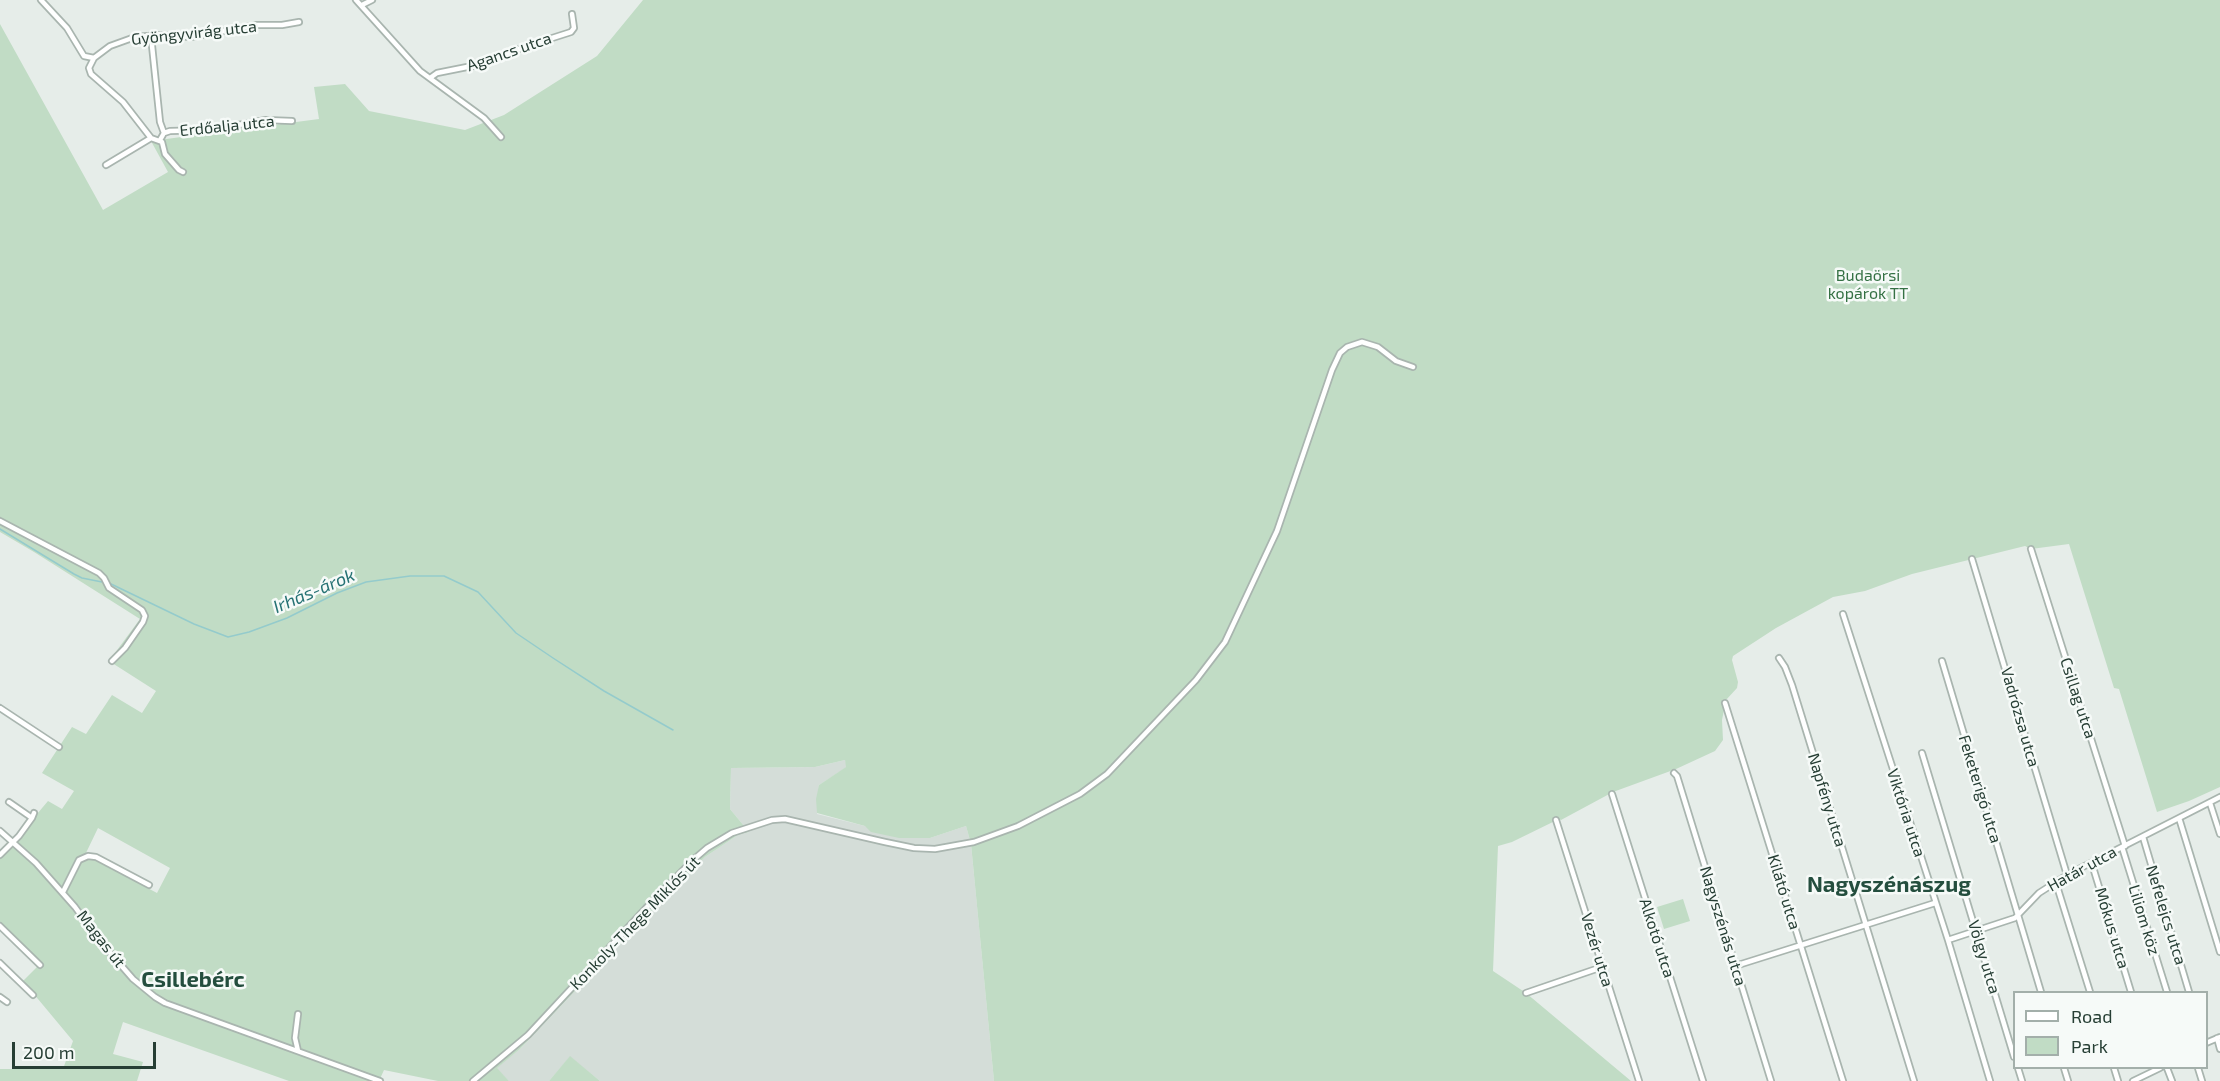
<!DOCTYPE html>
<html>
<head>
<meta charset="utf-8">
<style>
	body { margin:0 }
	#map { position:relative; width:2220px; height:1081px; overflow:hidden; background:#e6ede9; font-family:"Exo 2",sans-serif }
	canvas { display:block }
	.legend { position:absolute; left:2013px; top:991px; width:195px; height:78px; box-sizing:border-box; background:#f6faf8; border:2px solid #a3afaa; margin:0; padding:8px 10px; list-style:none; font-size:18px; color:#263e34 }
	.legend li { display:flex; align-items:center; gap:12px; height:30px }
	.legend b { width:30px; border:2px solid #a3afaa }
	.scale { position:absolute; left:12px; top:1042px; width:144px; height:27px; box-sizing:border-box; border:3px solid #263e34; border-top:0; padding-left:8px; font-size:18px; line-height:21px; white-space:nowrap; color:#263e34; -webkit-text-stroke:4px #f6faf8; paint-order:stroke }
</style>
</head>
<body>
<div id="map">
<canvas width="2220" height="1081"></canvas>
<ul class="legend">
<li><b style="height:8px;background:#fff"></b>Road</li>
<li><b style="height:16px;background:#c1dcc5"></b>Park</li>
</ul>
<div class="scale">200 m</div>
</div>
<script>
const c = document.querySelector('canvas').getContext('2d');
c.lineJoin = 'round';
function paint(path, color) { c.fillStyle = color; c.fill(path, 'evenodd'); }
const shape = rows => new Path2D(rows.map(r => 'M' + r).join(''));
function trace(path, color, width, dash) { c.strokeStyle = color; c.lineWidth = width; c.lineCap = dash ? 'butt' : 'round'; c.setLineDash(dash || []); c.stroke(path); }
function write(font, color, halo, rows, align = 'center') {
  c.font = font + ' "Exo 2",sans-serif'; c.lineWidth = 5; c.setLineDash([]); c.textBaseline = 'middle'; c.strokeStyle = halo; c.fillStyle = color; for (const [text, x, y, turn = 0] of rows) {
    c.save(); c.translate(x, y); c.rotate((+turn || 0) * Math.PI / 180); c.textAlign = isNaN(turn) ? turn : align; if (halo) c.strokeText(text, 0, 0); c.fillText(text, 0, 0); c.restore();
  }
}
const built = shape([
	[845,760,847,767,819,785,817,814,865,826,930,838,966,826,971,844,994,1081,600,1081,570,1057,549,1081,509,1081,496,1068,520,1049,654,908,705,857,738,835,749,832,730,809,731,768,815,767]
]);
const green = shape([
	[643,0,2220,0,2220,787,2189,801,2157,812,2119,689,2114,688,2069,544,2031,549,2025,546,1912,574,1865,591,1833,597,1776,628,1733,656,1732,660,1738,682,1737,688,1726,700,1722,720,1723,740,1715,751,1676,769,1613,792,1561,820,1559,819,1512,842,1498,846,1493,971,1526,993,1631,1081,994,1081,971,844,966,826,930,838,899,838,871,832,865,826,817,813,816,799,819,785,846,767,845,760,815,767,731,768,730,809,749,832,738,835,705,857,654,908,520,1049,497,1068,509,1081,438,1081,384,1070,379,1081,289,1081,123,1022,113,1054,143,1062,137,1081,0,1081,0,1069,63,1069,73,1041,23,981,40,964,0,925,0,858,48,801,62,809,74,791,42,773,72,727,86,734,112,695,142,713,156,691,109,661,140,619,34,552,0,532,0,24,103,210,168,172,151,141,319,119,314,87,345,84,369,111,465,130,504,115,597,56],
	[98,828,170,868,157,893,85,855],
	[1683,899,1690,921,1664,929,1657,907],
	[570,1056,600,1081,549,1081]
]);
const stream = shape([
	[0,529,74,574,82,578,102,582],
	[109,583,194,624,228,637,249,632,287,618,337,593,366,582,410,576,444,576,478,592,516,633,553,658,604,691,673,730]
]);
const street = shape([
	[41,0,67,28,84,56,94,58,89,68,91,74,123,102,151,138],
	[356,0,420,71,484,118,501,137],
	[362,5,372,0],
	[151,36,160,122,164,133,160,140],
	[94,58,110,46,135,37,160,35,191,37,257,25,282,25,299,22],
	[430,78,437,73,487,63,521,48,571,32,574,28,572,14],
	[164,133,170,131,210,130,266,120,292,121],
	[106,165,151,138,162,142,165,154,179,170,183,172],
	[0,521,99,573,104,578,109,588,142,610,145,616,143,622,125,648,112,661],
	[2031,549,2125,846],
	[1972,559,2067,875],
	[1843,614,1948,940,1990,1081],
	[1779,658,1785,667,1792,685,1914,1081],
	[1942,661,2041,992],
	[1725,703,1843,1081],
	[0,708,59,747],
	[1922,753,2014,1057],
	[1674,773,1677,776,1771,1081],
	[1612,794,1703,1081],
	[9,802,32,818],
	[2210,803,2220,834],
	[2179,818,2220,952],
	[1556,820,1639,1081],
	[0,831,36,863,75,907,99,940,133,979,155,997,165,1003,380,1081],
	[2143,837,2189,992],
	[2122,847,2167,992],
	[0,855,19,836,32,818,34,813],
	[2092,864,2131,992],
	[2056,883,2090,992],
	[63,892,79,860,88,856,96,857,149,885],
	[0,926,40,965],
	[1948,940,2015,918,2039,893,2067,875,2220,797],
	[0,963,33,995],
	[1735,966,1935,903],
	[1526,993,1602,967],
	[0,997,7,1002],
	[298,1014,295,1038,298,1051],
	[2217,1038,2220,1049],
	[2206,1043,2220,1037],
	[2018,1068,2022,1081],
	[2064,1068,2068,1081],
	[2114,1068,2118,1081],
	[2167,1068,2172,1081],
	[2198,1068,2202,1081],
	[473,1081,528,1035,647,907,692,861,707,848,732,833,772,820,785,819,885,842,914,848,935,849,974,842,1018,826,1080,794,1107,774,1196,680,1225,642,1277,531,1332,370,1340,353,1347,347,1362,342,1378,347,1396,361,1413,367],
	[2133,1081,2160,1068]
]);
const streetNames = [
	["Gyöngyvirág utca",194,33,-6],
	["Agancs utca",509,52,-19],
	["Erdőalja utca",227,126,-6],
	["Csillag utca",2078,698,72],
	["Vadrózsa utca",2020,717,74],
	["Feketerigó utca",1980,789,73],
	["Napfény utca",1827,800,73],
	["Viktória utca",1906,813,72],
	["Határ utca",2082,869,-29],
	["Kilátó utca",1784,892,73],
	["Nefelejcs utca",2166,915,73],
	["Liliom köz",2144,920,73],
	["Konkoly-Thege Miklós út",635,923,-46],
	["Nagyszénás utca",1723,926,73],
	["Mókus utca",2112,928,73],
	["Alkotó utca",1657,938,72],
	["Magas út",101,939,52],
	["Vezér utca",1597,950,73],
	["Völgy utca",1984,957,73]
];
const parkNames = [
	["Budaörsi",1868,276],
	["kopárok TT",1868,294]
];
const waterNames = [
	["Irhás-árok",314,591,-23]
];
const districtNames = [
	["Nagyszénászug",1889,885],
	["Csillebérc",193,980]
];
paint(built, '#d4ddd8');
paint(green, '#c1dcc5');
trace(stream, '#94cbcc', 1.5);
trace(street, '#a9b5af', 8);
trace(street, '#fff', 4.5);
write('16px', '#263e34', '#f6faf8', streetNames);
write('16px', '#357144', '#f6faf8', parkNames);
write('italic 18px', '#267274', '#f6faf8', waterNames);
write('bold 22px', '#244e3e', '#f6faf8', districtNames);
</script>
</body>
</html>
